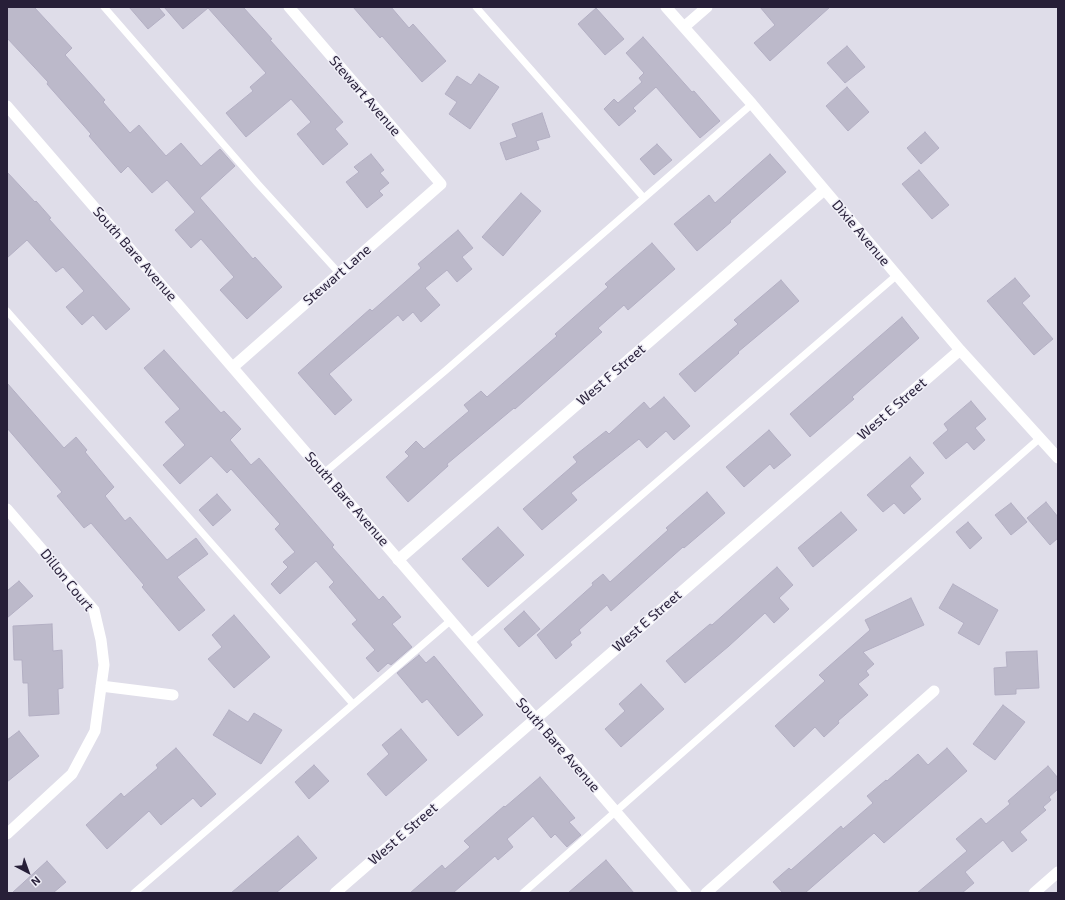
<!DOCTYPE html>
<html>
<head>
<meta charset="utf-8">
<style>
	body { margin:0 }
	#map { position:relative; width:1065px; height:900px; overflow:hidden; background:#dfdde9; font-family:"Exo 2",sans-serif }
	canvas { display:block }
	.frame { position:absolute; inset:0; border:8px solid #271f38; pointer-events:none }
	.north { position:absolute; left:8px; top:852px; width:40px; height:40px; -webkit-text-stroke:3px #eeedf6; paint-order:stroke; rotate:139deg; font-size:11px; font-weight:700; line-height:16px; text-align:center; color:#271f38 }
	.north::after { content:''; display:block; margin:auto; width:14px; height:18px; background:#271f38; clip-path:polygon(50% 0,100% 100%,50% 72%,0 100%) }
</style>
</head>
<body>
<div id="map">
<canvas width="1065" height="900"></canvas>
<div class="frame"></div>
<div class="north">N</div>
</div>
<script>
const c = document.querySelector('canvas').getContext('2d');
c.lineJoin = 'round';
function paint(path, color) { c.fillStyle = color; c.fill(path, 'evenodd'); }
const shape = rows => new Path2D(rows.map(r => 'M' + r).join(''));
function trace(path, color, width, dash) { c.strokeStyle = color; c.lineWidth = width; c.lineCap = dash ? 'butt' : 'round'; c.setLineDash(dash || []); c.stroke(path); }
function write(font, color, halo, rows, align = 'center') {
  c.font = font + ' "Exo 2",sans-serif'; c.lineWidth = 3; c.setLineDash([]); c.textBaseline = 'middle'; c.strokeStyle = halo; c.fillStyle = color; for (const [text, x, y, turn = 0] of rows) {
    c.save(); c.translate(x, y); c.rotate((+turn || 0) * Math.PI / 180); c.textAlign = isNaN(turn) ? turn : align; if (halo) c.strokeText(text, 0, 0); c.fillText(text, 0, 0); c.restore();
  }
}
const building = shape([
	[7,7,34,7,72,48,65,55,105,100,103,102,130,133,139,125,166,156,181,143,201,166,220,149,235,166,200,198,253,259,255,257,282,287,247,319,220,290,234,277,201,239,191,248,175,230,195,212,167,180,152,193,128,166,121,173,89,136,91,134,47,84,48,82,7,38,7,7],
	[129,7,158,7,165,15,148,29,129,7],
	[164,7,243,7,272,39,270,40,343,122,335,129,348,144,323,165,297,134,311,122,291,99,246,137,226,113,253,91,250,87,266,73,208,8,183,29,164,7],
	[353,7,391,7,409,28,413,24,446,61,422,82,382,36,380,38,353,7],
	[760,7,830,7,770,61,754,43,775,25,760,7],
	[596,8,624,39,605,55,578,24,596,8],
	[643,37,692,92,694,91,720,121,700,138,656,87,633,108,636,111,619,126,604,109,614,99,618,103,642,82,639,78,644,73,626,53,643,37],
	[847,46,865,67,845,83,827,63,847,46],
	[479,74,499,87,470,129,449,114,457,102,445,94,457,76,471,85,479,74],
	[847,87,869,112,848,131,826,106,847,87],
	[542,113,550,137,536,141,539,149,506,160,500,143,517,137,512,124,542,113],
	[925,132,939,148,921,164,907,148,925,132],
	[657,144,672,160,654,175,640,159,657,144],
	[371,154,384,170,380,173,389,183,379,191,383,195,367,208,346,182,359,172,354,167,371,154],
	[770,154,786,172,730,221,731,222,697,251,674,224,709,195,715,203,770,154],
	[919,170,949,205,932,219,902,184,919,170],
	[7,172,35,202,36,201,51,218,49,219,130,309,106,330,93,315,82,325,66,307,84,291,63,267,56,272,27,240,7,258,7,172],
	[521,193,541,211,503,256,482,237,521,193],
	[458,230,473,248,462,257,472,269,457,282,447,270,425,288,440,305,421,322,413,312,403,321,398,315,329,374,352,400,335,415,298,373,370,309,372,311,421,268,418,264,458,230],
	[652,243,675,269,628,310,624,305,598,328,602,332,515,409,514,408,447,464,448,466,408,502,386,477,409,456,405,452,416,441,424,449,469,411,464,405,481,391,487,397,557,336,555,334,608,287,605,284,652,243],
	[1015,278,1030,296,1022,303,1053,339,1034,355,987,301,1015,278],
	[781,280,799,301,738,352,739,353,695,392,679,374,738,324,734,320,781,280],
	[902,317,919,338,852,397,854,399,810,437,790,414,902,317],
	[164,350,221,413,224,411,241,429,230,440,251,465,259,458,334,545,332,547,379,600,383,596,401,617,392,624,412,647,391,665,388,663,378,672,366,658,375,650,352,624,357,620,329,587,334,582,316,561,280,594,271,584,288,567,283,562,295,552,275,529,280,524,231,469,227,473,211,456,180,484,163,465,185,445,165,422,180,409,144,368,164,350],
	[7,383,64,448,76,437,87,450,85,452,114,487,105,496,125,521,130,517,167,560,196,538,208,554,177,577,205,610,179,631,142,587,144,585,91,523,84,528,57,496,62,492,7,428,7,383],
	[664,397,690,426,674,440,666,431,647,448,639,439,571,493,577,500,542,530,523,509,577,462,573,457,606,431,609,434,644,402,650,409,664,397],
	[971,401,986,419,975,428,985,440,974,450,967,442,946,459,933,443,948,430,944,424,971,401],
	[769,430,791,455,774,469,770,464,744,487,726,467,769,430],
	[910,457,924,473,910,486,921,499,904,514,894,503,883,512,867,495,910,457],
	[707,492,725,513,684,548,683,547,611,611,607,605,579,630,581,633,570,642,572,645,556,659,537,635,593,585,592,583,603,574,610,582,668,530,666,528,707,492],
	[217,494,231,510,213,526,199,510,217,494],
	[1046,502,1058,517,1058,538,1050,545,1027,518,1046,502],
	[1011,503,1027,522,1011,535,995,515,1011,503],
	[841,512,857,530,813,567,798,548,841,512],
	[968,522,982,538,970,549,956,532,968,522],
	[498,527,524,555,488,587,462,559,498,527],
	[777,567,793,585,779,598,789,609,774,623,765,613,729,646,685,683,666,661,710,624,712,625,777,567],
	[19,581,33,596,7,618,7,591,19,581],
	[953,584,998,610,979,645,958,633,964,623,939,608,953,584],
	[911,598,924,625,863,652,874,664,866,671,869,675,858,684,868,695,838,721,839,723,824,737,815,727,794,747,775,726,825,681,819,675,870,630,865,620,911,598],
	[524,611,540,629,519,647,504,629,524,611],
	[234,615,270,657,234,688,208,659,222,647,212,635,234,615],
	[52,624,53,651,62,650,63,688,58,689,59,714,29,716,28,683,23,683,22,660,14,660,13,626,52,624],
	[1037,651,1039,688,1016,689,1016,694,995,695,994,668,1007,667,1006,652,1037,651],
	[419,655,426,663,434,656,483,715,458,736,427,699,422,703,397,673,419,655],
	[641,684,664,709,621,747,605,729,625,711,619,704,641,684],
	[1003,705,1025,722,995,760,973,744,1003,705],
	[229,710,248,722,254,713,282,730,261,764,213,735,229,710],
	[401,729,427,760,386,796,367,774,389,754,382,745,401,729],
	[19,731,39,756,7,782,7,740,19,731],
	[176,748,216,794,201,807,193,798,161,825,149,811,107,849,86,825,121,793,124,797,158,768,156,765,176,748],
	[947,748,967,771,884,843,874,833,805,893,783,893,773,882,789,868,791,870,841,826,843,829,873,803,867,796,886,780,887,781,918,754,928,765,947,748],
	[314,765,329,781,309,799,295,782,314,765],
	[1048,766,1058,778,1058,789,1049,797,1051,800,1043,807,1046,810,1020,832,1027,840,1012,852,1003,840,965,872,974,883,962,893,917,893,967,851,956,839,981,818,986,824,1010,804,1008,801,1048,766],
	[540,777,575,818,569,822,581,835,567,847,555,834,551,838,533,816,507,839,513,847,498,860,495,856,453,893,410,893,442,865,445,869,470,847,464,841,504,806,505,807,540,777],
	[298,836,317,858,276,893,231,893,298,836],
	[606,860,634,893,568,893,606,860],
	[47,861,66,882,53,893,12,893,47,861]
]);
const service = shape([
	[104,7,258,184,339,273],
	[476,7,644,198],
	[7,311,353,704],
	[324,473,445,371,752,104],
	[470,643,897,275],
	[134,893,450,621],
	[523,893,1040,438]
]);
const minor = shape([
	[666,7,752,104,960,350,1058,458],
	[684,27,707,7],
	[233,367,441,184,289,7],
	[7,509,94,610,101,640,104,665,95,731,72,774,7,834],
	[398,560,824,190],
	[101,686,173,695],
	[335,893,960,350],
	[706,893,934,691],
	[1034,893,1058,872]
]);
const tertiary = shape([
	[7,106,686,893]
]);
const streetNames = [
	["Stewart Avenue",365,96,49],
	["Dixie Avenue",861,233,50],
	["South Bare Avenue",135,254,49],
	["Stewart Lane",337,275,-41],
	["West F Street",611,375,-41],
	["West E Street",892,409,-41],
	["South Bare Avenue",347,499,49],
	["Dillon Court",67,580,51],
	["West E Street",647,621,-41],
	["South Bare Avenue",558,745,49],
	["West E Street",403,834,-41]
];
paint(building, '#bcb9ca');
trace(building, '#b3afc3', 1);
trace(service, '#fff', 7);
trace(minor, '#fff', 11);
trace(tertiary, '#fff', 11);
write('14px', '#271f38', '#eeedf6', streetNames);
</script>
</body>
</html>
